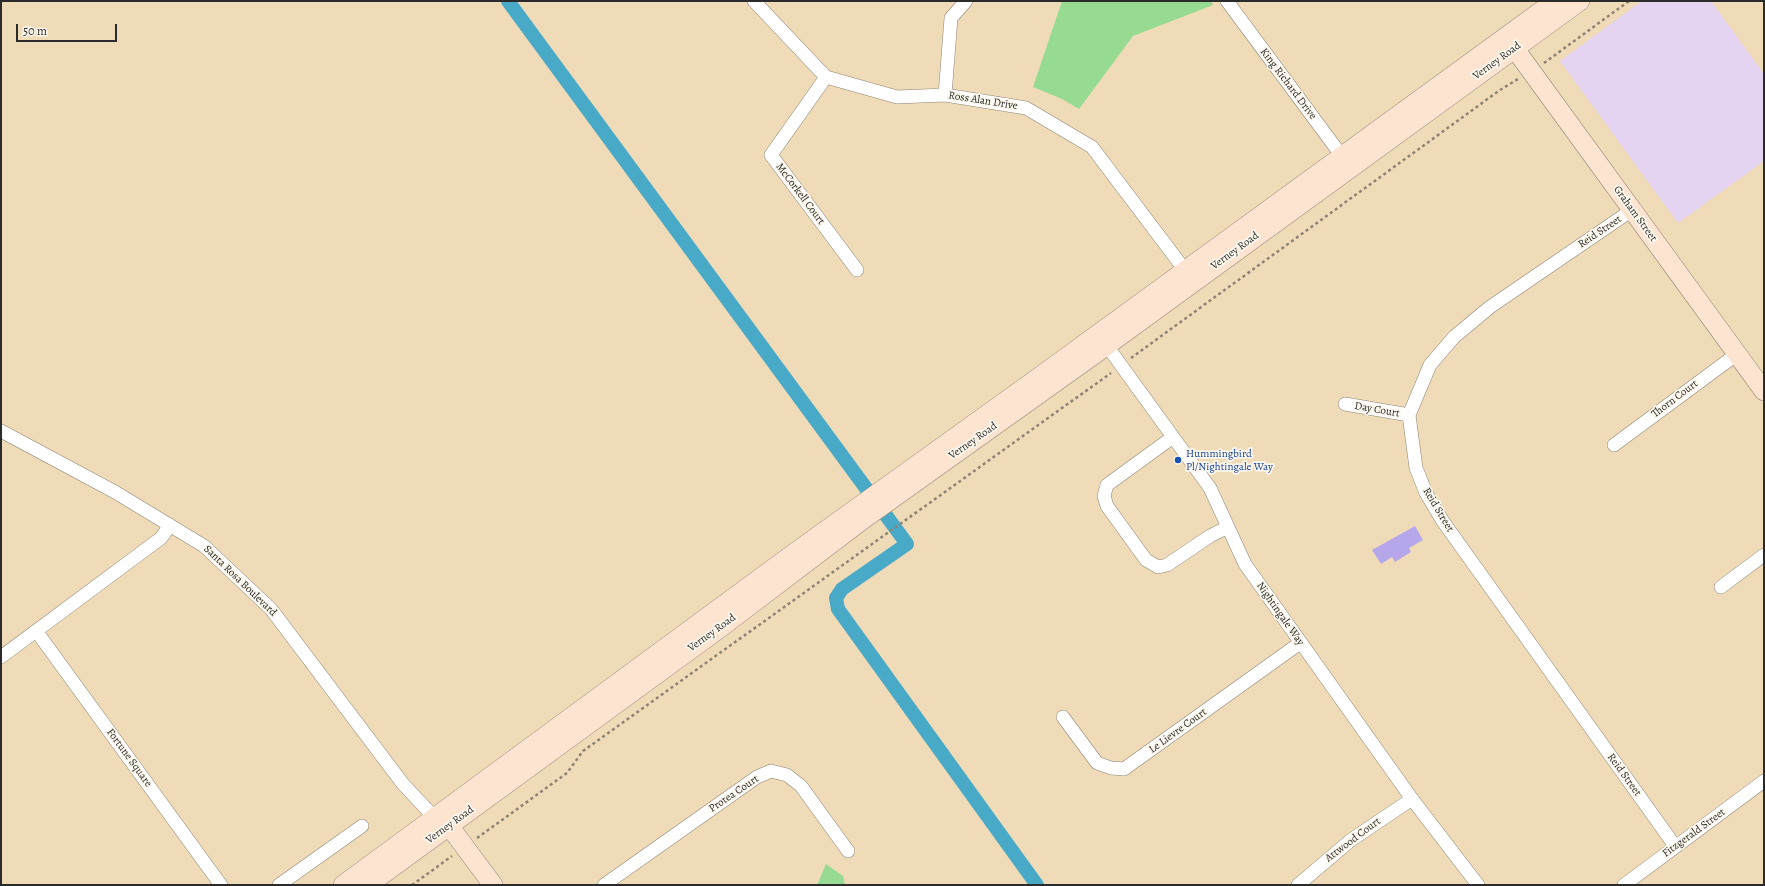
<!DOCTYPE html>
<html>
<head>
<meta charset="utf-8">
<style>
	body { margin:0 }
	#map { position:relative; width:1765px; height:886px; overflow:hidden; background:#f0dbb9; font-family:Alegreya,serif }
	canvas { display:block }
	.frame { position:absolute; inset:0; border:2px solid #2b2b2b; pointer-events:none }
	.scale { position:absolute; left:16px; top:24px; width:101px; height:18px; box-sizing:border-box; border:2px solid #2b2b2b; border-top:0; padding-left:5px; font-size:12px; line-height:14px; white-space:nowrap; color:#2b2b2b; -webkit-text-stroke:3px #fbf7ec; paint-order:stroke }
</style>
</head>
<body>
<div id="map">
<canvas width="1765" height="886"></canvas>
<div class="frame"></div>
<div class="scale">50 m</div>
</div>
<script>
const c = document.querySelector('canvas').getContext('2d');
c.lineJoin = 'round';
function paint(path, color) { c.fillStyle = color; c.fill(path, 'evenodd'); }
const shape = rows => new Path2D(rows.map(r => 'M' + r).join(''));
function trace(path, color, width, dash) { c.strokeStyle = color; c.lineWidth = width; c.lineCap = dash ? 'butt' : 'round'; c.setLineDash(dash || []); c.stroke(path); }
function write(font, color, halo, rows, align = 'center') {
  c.font = font + ' Alegreya,serif'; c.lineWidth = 3.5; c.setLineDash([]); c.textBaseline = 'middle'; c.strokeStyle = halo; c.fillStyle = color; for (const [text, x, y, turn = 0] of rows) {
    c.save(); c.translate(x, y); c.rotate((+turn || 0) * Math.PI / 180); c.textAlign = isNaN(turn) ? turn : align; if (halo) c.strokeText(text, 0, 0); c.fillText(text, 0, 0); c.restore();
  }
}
const built = shape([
	[1642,1,1711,1,1764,74,1764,161,1678,223,1560,61]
]);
const green = shape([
	[1062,1,1211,1,1213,5,1133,36,1079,109,1062,99,1033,87],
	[826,864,843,876,845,885,817,885]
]);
const canal = shape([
	[508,1,907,544,842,589,836,598,838,609,1037,885]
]);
const building = shape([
	[1415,526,1423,540,1409,548,1411,552,1395,562,1392,557,1381,564,1372,550]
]);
const path = shape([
	[1544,63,1629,1],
	[1131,358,1500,90,1518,79],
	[477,838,567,773,583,751,1111,373],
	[412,885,452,856]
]);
const street = shape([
	[754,1,826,77,897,97,945,95,1026,108,1092,147,1190,277],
	[1227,1,1347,163],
	[826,77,771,155,857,270],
	[945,95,951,18,966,1],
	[1632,210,1490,307,1454,337,1430,365,1409,415,1416,468,1426,493,1442,520,1675,846],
	[1102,339,1210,488,1245,564,1412,799,1478,885],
	[1345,404,1409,415],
	[1,431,115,492,204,546,271,609,403,784,435,818],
	[1173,437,1107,485,1104,496,1107,506,1146,560,1158,567,1167,565,1210,536,1228,527],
	[1614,445,1737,354],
	[1721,587,1764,555],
	[37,632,221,885],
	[1,657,161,538,170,525],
	[1063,717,1097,763,1111,768,1124,769,1300,643],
	[279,885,362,826],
	[604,885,757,777,771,771,787,775,801,786,848,851],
	[1298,885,1351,840,1412,799],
	[1624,885,1764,781]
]);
const secondary = shape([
	[1507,38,1764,391],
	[441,815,493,885],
	[343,885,793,554,1035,380,1555,1],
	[368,885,720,628,865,518,1106,346,1580,1]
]);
const markers = [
	[1178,460,4,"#1a4fb4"]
];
const streetNames = [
	["Verney Road",1497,61,-36],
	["King Richard Drive",1288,84,53],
	["Ross Alan Drive",983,101,9],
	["McCorkell Court",800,194,53],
	["Graham Street",1635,214,54],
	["Reid Street",1600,232,-34],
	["Verney Road",1235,251,-36],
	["Thorn Court",1675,399,-37],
	["Day Court",1377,410,10],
	["Verney Road",973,441,-35],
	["Reid Street",1438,510,59],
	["Santa Rosa Boulevard",240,581,44],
	["Nightingale Way",1280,614,55],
	["Verney Road",712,633,-36],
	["Le Lievre Court",1178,731,-36],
	["Fortune Square",129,758,54],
	["Reid Street",1624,775,54],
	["Protea Court",734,794,-34],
	["Verney Road",450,825,-36],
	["Fitzgerald Street",1694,833,-36],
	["Attwood Court",1353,840,-37]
];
const transitNames = [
	["Hummingbird",1186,454],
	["Pl/Nightingale Way",1186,467]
];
paint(built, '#e4d3f1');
paint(green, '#97da91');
trace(canal, '#48aac7', 14);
paint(building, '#b6a6ea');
trace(street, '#8e8372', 14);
trace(secondary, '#8e8372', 20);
trace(path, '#8e8372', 2.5, [3, 3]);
trace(street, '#fff', 13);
trace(secondary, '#fde4d1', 19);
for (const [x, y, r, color] of markers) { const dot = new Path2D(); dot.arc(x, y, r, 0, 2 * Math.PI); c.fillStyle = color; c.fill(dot); trace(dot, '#fbf7ec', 1.5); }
write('11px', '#2b2b2b', '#fbf7ec', streetNames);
write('11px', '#164399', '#fbf7ec', transitNames, 'left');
</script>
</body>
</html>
